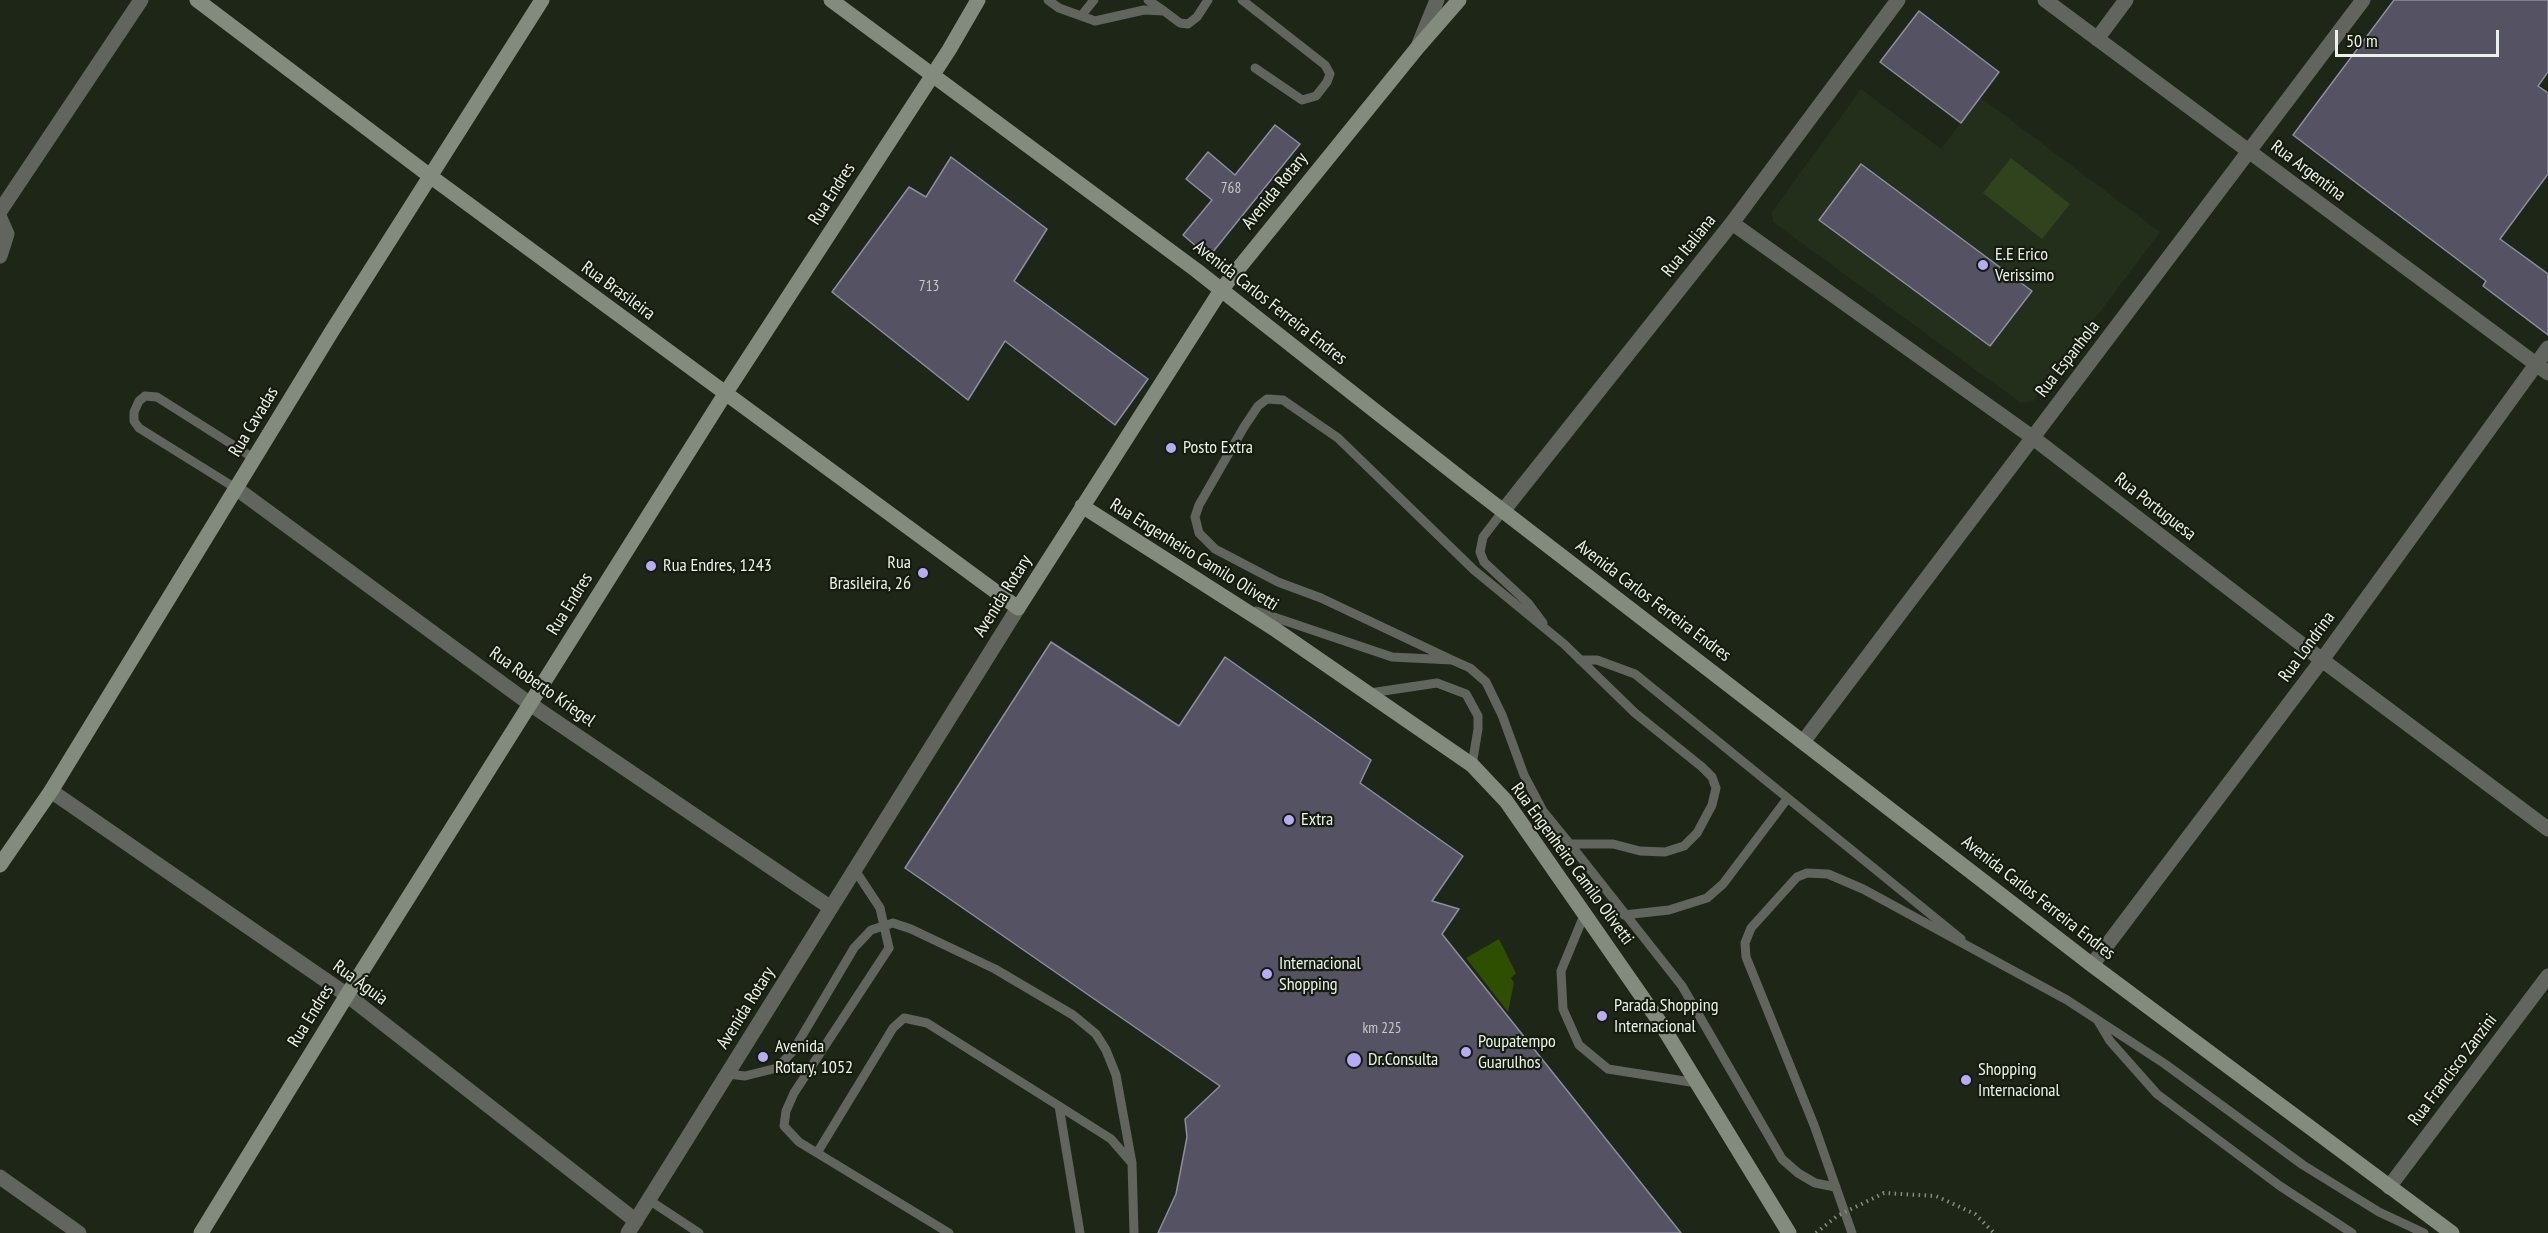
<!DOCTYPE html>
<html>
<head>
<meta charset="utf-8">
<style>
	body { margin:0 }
	#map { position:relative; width:2548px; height:1233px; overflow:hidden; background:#1e2618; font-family:"PT Sans Narrow",sans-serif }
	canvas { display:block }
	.scale { position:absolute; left:2335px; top:30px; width:164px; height:27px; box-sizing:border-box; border:3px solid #ecf1e7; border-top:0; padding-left:8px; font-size:18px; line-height:21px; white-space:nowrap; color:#ecf1e7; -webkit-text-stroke:4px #151c0f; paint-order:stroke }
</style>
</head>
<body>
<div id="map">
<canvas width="2548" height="1233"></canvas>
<div class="scale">50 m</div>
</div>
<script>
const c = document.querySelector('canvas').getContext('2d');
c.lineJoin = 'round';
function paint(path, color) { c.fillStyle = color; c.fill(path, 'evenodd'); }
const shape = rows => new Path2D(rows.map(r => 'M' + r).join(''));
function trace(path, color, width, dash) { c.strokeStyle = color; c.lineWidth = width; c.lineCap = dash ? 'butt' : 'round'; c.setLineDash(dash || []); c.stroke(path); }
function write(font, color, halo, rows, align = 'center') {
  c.font = font + ' "PT Sans Narrow",sans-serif'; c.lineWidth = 4.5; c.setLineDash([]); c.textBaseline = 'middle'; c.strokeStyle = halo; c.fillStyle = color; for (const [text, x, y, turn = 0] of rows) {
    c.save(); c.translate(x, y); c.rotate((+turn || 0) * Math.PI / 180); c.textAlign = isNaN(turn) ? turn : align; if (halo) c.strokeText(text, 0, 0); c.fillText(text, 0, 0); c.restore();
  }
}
const built = shape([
	[1861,89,1941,149,1980,97,2160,232,2033,401,2021,403,1773,222,1772,212]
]);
const green = shape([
	[2011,158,2070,204,2042,239,1983,193]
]);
const water = shape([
	[1499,939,1516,973,1511,978,1514,983,1508,1012,1466,958]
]);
const building = shape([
	[2394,0,2548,0,2548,72,2538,86,2548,93,2548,174,2500,239,2548,274,2548,335,2483,286,2486,281,2293,135,2394,0],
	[1919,11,1999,72,1961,123,1880,62,1919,11],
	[1275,125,1300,144,1212,253,1204,253,1183,235,1212,200,1186,179,1208,152,1235,175,1275,125],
	[951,157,1047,229,1014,281,1148,379,1115,425,1005,341,968,400,832,292,909,187,926,197,951,157],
	[1861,164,2032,291,1990,346,1819,220,1861,164],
	[1051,642,1179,726,1225,657,1371,760,1360,783,1463,856,1432,901,1459,909,1442,934,1681,1233,1158,1233,1176,1194,1187,1137,1185,1119,1220,1086,905,868,1051,642]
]);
const lane = shape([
	[1048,0,1059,8,1095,21,1144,10,1164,11,1180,23,1188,24,1197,17,1208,0],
	[1148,0,1164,11],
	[1242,0,1325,65,1330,74,1327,82,1316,96,1302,100,1255,68],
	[1081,16,1094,0],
	[237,489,139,428,134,421,134,412,139,401,145,396,157,397,255,459],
	[1503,511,1483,537,1480,552,1484,562,1528,603,1543,623],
	[1256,611,1392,657,1452,660,1470,668,1486,682,1502,715,1524,775,1543,811,1570,844,1613,844,1640,851,1665,852,1684,846,1697,833,1712,805,1716,788,1712,777,1702,767,1635,713,1564,644,1474,570,1338,438,1283,400,1267,399,1258,406,1244,427,1199,505,1195,517,1199,533,1215,549,1278,582,1321,598,1452,660],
	[1580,660,1597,660,1635,674,1961,939],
	[1370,693,1437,683,1466,694,1478,716,1478,729,1472,765],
	[1570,844,1682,986,1782,1159,1798,1173,1815,1183,1835,1187],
	[855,870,880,908],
	[1585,913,1561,971,1563,1009,1579,1045,1608,1069,1697,1083],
	[1624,915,1669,910,1707,898,1723,884,1787,799],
	[889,948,794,1093,786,1111,784,1126,799,1142,949,1233],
	[2098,1021,2110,1041,2157,1094,2280,1186,2352,1233],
	[728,1074,745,1076,777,1068,793,1051,854,948,871,930,893,923,911,929,995,969,1073,1015,1096,1034,1106,1050,1116,1075,1132,1163,1134,1233],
	[1059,1106,1080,1233],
	[817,1153,893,1028,904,1018,927,1023,1059,1106,1111,1139,1131,1162],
	[649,1200,699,1233],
	[1852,1233,1814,1125,1746,957,1745,943,1751,928,1797,877,1807,873,1828,874,1863,889,2067,1000,2165,1064,2303,1165,2379,1212,2424,1233]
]);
const street = shape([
	[2045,0,2548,373],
	[2097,39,2126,0],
	[1419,44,1437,0],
	[0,211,141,0],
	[0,218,7,234,0,256],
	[1732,223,2032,437,2322,660,2548,829],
	[237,489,530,704,831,908],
	[1503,511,1732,223,1898,0],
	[1803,742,2363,0],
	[51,791,347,995,636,1221],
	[2092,965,2322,660,2548,348],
	[0,1177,79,1233],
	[2389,1187,2548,976],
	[628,1233,1018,608]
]);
const secondary = shape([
	[197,0,430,176,1018,608,1221,290,1418,47,1459,0],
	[831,0,1196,270,1468,484,2092,965,2452,1233],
	[1082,506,1276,630,1472,765,1506,801,1661,1024,1789,1233],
	[0,865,51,791,332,331,542,0],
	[201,1233,347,995,725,394,949,50,978,0]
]);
const pathBridge = shape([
	[1816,1233,1837,1216,1884,1193,1936,1196,1975,1214,1994,1233]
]);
const laneBridge = shape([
	[880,908,889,948]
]);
const markers = [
	[1983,265,6,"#b7abf8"],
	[1171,448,6,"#b7abf8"],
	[651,566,6,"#b7abf8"],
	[923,573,6,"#b7abf8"],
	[1289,820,6,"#b7abf8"],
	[1267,974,6,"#b7abf8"],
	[1602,1016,6,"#b7abf8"],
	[1466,1052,6,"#b7abf8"],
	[763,1057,6,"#b7abf8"],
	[1354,1060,8,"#b7abf8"],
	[1966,1080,6,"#b7abf8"]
];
const numberNames = [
	["768",1231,189],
	["713",929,287],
	["km 225",1382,1029]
];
const streetNames = [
	["Rua Argentina",2308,171,37],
	["Avenida Rotary",1275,191,-51],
	["Rua Endres",832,194,-57],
	["Rua Italiana",1689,246,-51],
	["Rua Brasileira",618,291,36],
	["Avenida Carlos Ferreira Endres",1270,303,38],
	["Rua Espanhola",2068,359,-52],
	["Rua Cavadas",254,422,-59],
	["Rua Portuguesa",2155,507,38],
	["Rua Engenheiro Camilo Olivetti",1194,555,32],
	["Avenida Rotary",1003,596,-58],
	["Avenida Carlos Ferreira Endres",1653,601,37],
	["Rua Endres",570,604,-58],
	["Rua Londrina",2307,647,-54],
	["Rua Roberto Kriegel",542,687,35],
	["Rua Engenheiro Camilo Olivetti",1572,864,54],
	["Avenida Carlos Ferreira Endres",2038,898,38],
	["Rua Águia",360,983,36],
	["Avenida Rotary",746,1008,-58],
	["Rua Endres",311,1016,-58],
	["Rua Francisco Zanzini",2453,1070,-53]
];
const poiNames = [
	["E.E Erico",1995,255],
	["Verissimo",1995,276],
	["Posto Extra",1183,448],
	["Rua",911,563,"right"],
	["Brasileira, 26",911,584,"right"],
	["Rua Endres, 1243",663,566],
	["Extra",1301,820],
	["Internacional",1279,964],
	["Shopping",1279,985],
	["Parada Shopping",1614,1006],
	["Internacional",1614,1027],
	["Poupatempo",1478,1042],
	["Guarulhos",1478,1063],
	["Avenida",775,1047],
	["Rotary, 1052",775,1068],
	["Dr.Consulta",1368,1060],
	["Shopping",1978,1070],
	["Internacional",1978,1091]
];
paint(built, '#242f1b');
paint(green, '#30431d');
paint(water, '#2e4e00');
paint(building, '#545263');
trace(building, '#8e8c9f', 1.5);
trace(lane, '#61655e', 9);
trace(street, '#61655e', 15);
trace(secondary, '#838a7e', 15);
trace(pathBridge, '#858c80', 4, [1.5, 4.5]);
trace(laneBridge, '#61655e', 9);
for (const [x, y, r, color] of markers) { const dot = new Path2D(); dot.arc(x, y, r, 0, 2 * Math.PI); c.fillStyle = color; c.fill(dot); trace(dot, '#151c0f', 2); }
write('15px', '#c6c9c6', null, numberNames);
write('18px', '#ecf1e7', '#151c0f', streetNames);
write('18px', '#ecf1e7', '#151c0f', poiNames, 'left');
</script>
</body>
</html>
